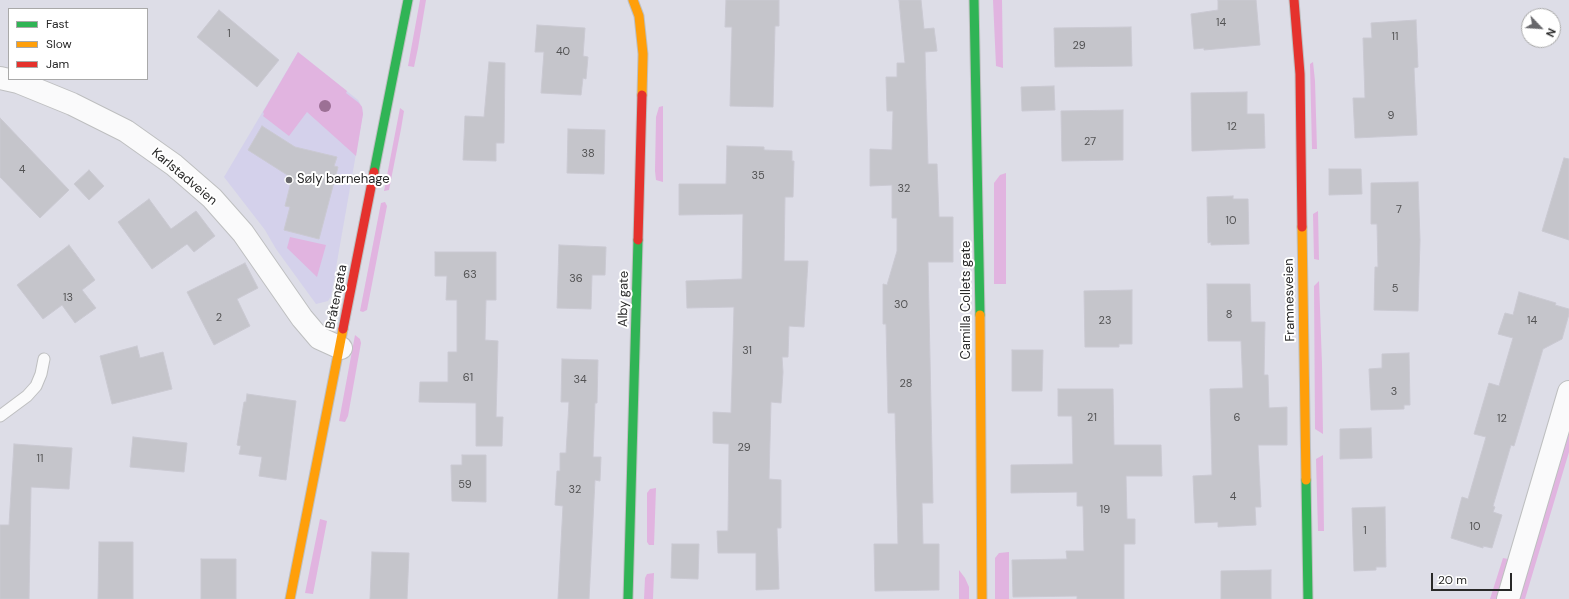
<!DOCTYPE html>
<html>
<head>
<meta charset="utf-8">
<style>
	body { margin:0 }
	#map { position:relative; width:1569px; height:599px; overflow:hidden; background:#dddde7; font-family:"DM Sans",sans-serif }
	canvas { display:block }
	.legend { position:absolute; left:8px; top:8px; width:140px; height:72px; box-sizing:border-box; background:#fff; border:1px solid #a9a9a9; margin:0; padding:5px 7px; list-style:none; font-size:12px; color:#282828 }
	.legend li { display:flex; align-items:center; gap:8px; height:20px }
	.legend b { width:20px; border:1px solid #a9a9a9 }
	.north { position:absolute; left:1521px; top:8px; width:40px; height:40px; box-sizing:border-box; background:#fff; border:1px solid #a9a9a9; border-radius:50%; rotate:115deg; font-size:11px; font-weight:700; line-height:16px; text-align:center; color:#282828 }
	.north::after { content:''; display:block; margin:auto; width:14px; height:18px; background:#67676b; clip-path:polygon(50% 0,100% 100%,50% 72%,0 100%) }
	.scale { position:absolute; left:1431px; top:573px; width:81px; height:18px; box-sizing:border-box; border:2px solid #282828; border-top:0; padding-left:5px; font-size:12px; line-height:14px; white-space:nowrap; color:#282828; -webkit-text-stroke:3px #fff; paint-order:stroke }
</style>
</head>
<body>
<div id="map">
<canvas width="1569" height="599"></canvas>
<ul class="legend">
<li><b style="height:5px;background:#30b455"></b>Fast</li>
<li><b style="height:5px;background:#ff9f0a"></b>Slow</li>
<li><b style="height:5px;background:#e5322d"></b>Jam</li>
</ul>
<div class="north">N</div>
<div class="scale">20 m</div>
</div>
<script>
const c = document.querySelector('canvas').getContext('2d');
c.lineJoin = 'round';
function paint(path, color) { c.fillStyle = color; c.fill(path, 'evenodd'); }
const shape = rows => new Path2D(rows.map(r => 'M' + r).join(''));
function trace(path, color, width, dash) { c.strokeStyle = color; c.lineWidth = width; c.lineCap = dash ? 'butt' : 'round'; c.setLineDash(dash || []); c.stroke(path); }
function write(font, color, halo, rows, align = 'center') {
  c.font = font + ' "DM Sans",sans-serif'; c.lineWidth = 4; c.setLineDash([]); c.textBaseline = 'middle'; c.strokeStyle = halo; c.fillStyle = color; for (const [text, x, y, turn = 0] of rows) {
    c.save(); c.translate(x, y); c.rotate((+turn || 0) * Math.PI / 180); c.textAlign = isNaN(turn) ? turn : align; if (halo) c.strokeText(text, 0, 0); c.fillText(text, 0, 0); c.restore();
  }
}
const education = shape([
	[298,52,358,100,362,107,363,114,331,296,328,301,316,304,276,249,265,230,224,177]
]);
const green = shape([
	[420,0,426,0,418,48,414,67,408,66],
	[993,0,1002,0,1003,68,996,66],
	[298,52,347,91,346,93,359,103,362,107,363,114,356,156,307,112,289,136,263,116,264,114,263,112],
	[1313,62,1315,81,1317,149,1312,149,1310,64],
	[663,106,663,182,656,180,655,171,656,117,659,107],
	[400,108,404,111,401,129,389,190,384,191],
	[1006,173,1006,284,994,284,994,183,1000,175],
	[385,202,387,206,367,310,363,312,360,311,381,203],
	[1318,211,1319,260,1314,259,1313,214],
	[290,237,326,245,317,277,287,248],
	[1319,281,1322,364,1323,434,1315,429,1314,286],
	[355,335,360,339,361,343,348,416,345,422,339,421],
	[1569,429,1569,452,1525,599,1519,599],
	[1323,455,1324,531,1318,531,1316,459],
	[656,488,654,545,649,545,647,542,647,493,650,489],
	[320,519,327,521,313,594,305,593],
	[1009,552,1009,599,995,599,995,558,999,553],
	[1503,558,1508,559,1496,599,1490,599],
	[959,570,965,578,969,587,969,599,959,599],
	[654,573,653,599,644,599,645,578,647,574]
]);
const building = shape([
	[726,0,779,0,779,26,775,26,773,107,730,106,732,27,725,27,726,0],
	[899,0,921,0,924,29,934,28,937,51,925,52,928,164,937,164,939,217,953,217,953,262,928,262,933,503,922,503,923,544,939,544,939,590,875,591,874,544,898,544,895,413,888,413,886,324,883,324,883,284,887,285,897,251,897,218,892,218,892,185,870,186,870,149,892,150,893,111,887,111,886,77,897,77,897,63,905,63,899,0],
	[1218,0,1256,0,1260,45,1204,50,1204,48,1194,49,1191,14,1218,10,1218,0],
	[219,10,279,60,257,87,197,37,219,10],
	[1416,20,1418,67,1414,68,1417,135,1355,138,1353,98,1365,98,1363,38,1372,38,1371,23,1416,20],
	[537,25,585,28,583,56,588,57,586,79,583,78,581,95,541,93,544,52,535,52,537,25],
	[1131,27,1132,66,1055,67,1054,28,1131,27],
	[489,62,505,63,504,143,496,143,496,161,463,160,465,116,484,117,489,62],
	[1054,86,1055,110,1022,111,1021,87,1054,86],
	[1247,92,1247,114,1264,114,1265,148,1192,151,1191,93,1247,92],
	[1123,110,1123,160,1062,161,1061,111,1123,110],
	[0,118,69,190,40,218,0,177,0,118],
	[262,126,295,147,337,157,334,166,338,167,319,239,284,230,290,207,285,206,292,178,248,150,262,126],
	[568,129,605,130,604,174,567,173,568,129],
	[727,146,764,147,764,150,792,151,792,161,794,161,793,197,785,197,784,261,808,261,804,327,789,326,788,357,782,357,783,372,781,403,771,402,769,479,781,480,781,528,777,528,779,589,756,590,756,553,718,553,717,531,728,531,729,444,713,443,713,412,731,413,734,307,687,308,686,281,742,279,743,214,679,215,679,184,726,184,727,146],
	[1564,158,1569,159,1569,240,1542,231,1564,158],
	[1329,169,1361,169,1362,194,1329,195,1329,169],
	[89,170,104,186,89,200,74,184,89,170],
	[1418,182,1420,240,1418,311,1374,310,1375,267,1378,267,1377,224,1371,224,1371,183,1418,182],
	[1233,196,1233,199,1248,199,1249,244,1211,245,1211,242,1208,243,1207,197,1233,196],
	[149,199,171,229,196,211,215,236,194,252,187,244,152,269,118,222,149,199],
	[69,245,95,280,82,290,96,308,75,323,62,305,43,319,17,285,69,245],
	[559,245,606,247,605,275,592,275,591,309,557,308,559,245],
	[435,252,496,252,496,300,486,300,485,340,498,341,496,417,503,417,502,446,476,446,476,403,419,402,420,382,448,382,448,352,457,352,457,300,446,300,447,276,435,276,435,252],
	[245,263,258,288,237,299,250,326,214,345,187,292,245,263],
	[1207,284,1250,284,1251,322,1265,322,1264,375,1268,375,1269,408,1287,407,1287,445,1258,445,1261,507,1255,507,1256,525,1218,527,1218,522,1195,523,1193,476,1212,475,1210,389,1243,388,1241,341,1208,341,1207,284],
	[1132,290,1132,344,1119,344,1119,347,1085,347,1084,291,1132,290],
	[1519,292,1556,303,1555,305,1569,309,1569,314,1562,339,1543,349,1514,446,1511,445,1493,506,1495,507,1493,512,1502,515,1492,548,1483,546,1483,548,1451,538,1462,497,1468,499,1486,437,1474,434,1489,383,1499,386,1513,338,1498,334,1505,313,1513,315,1519,292],
	[137,346,140,358,163,352,172,389,112,404,100,356,137,346],
	[1012,350,1043,350,1042,391,1012,391,1012,350],
	[1409,353,1410,405,1404,405,1404,409,1371,410,1369,369,1382,368,1382,354,1409,353],
	[562,359,598,360,597,403,595,403,593,457,601,457,600,481,595,480,589,599,558,599,563,506,555,505,557,471,560,471,560,453,566,453,569,402,561,402,562,359],
	[1058,389,1113,389,1114,445,1161,445,1162,476,1126,476,1127,519,1135,519,1135,544,1124,544,1124,599,1077,599,1077,596,1013,597,1012,560,1067,559,1066,551,1084,551,1083,506,1077,506,1077,492,1011,493,1011,465,1073,464,1072,416,1058,416,1058,389],
	[247,394,296,401,286,480,259,476,262,457,239,454,241,446,237,445,244,402,246,402,247,394],
	[1371,428,1372,458,1340,459,1340,429,1371,428],
	[133,437,187,443,184,472,130,467,133,437],
	[14,444,72,448,69,489,31,487,29,599,0,599,0,525,9,525,14,444],
	[462,455,486,455,486,502,452,501,451,465,462,465,462,455],
	[1385,507,1386,567,1376,567,1376,570,1354,571,1352,508,1385,507],
	[99,542,133,542,133,599,98,599,99,542],
	[672,544,699,544,698,579,671,578,672,544],
	[372,552,409,553,407,599,370,599,372,552],
	[201,559,236,559,236,599,201,599,201,559],
	[1271,570,1271,599,1221,599,1221,571,1271,570]
]);
const lane = shape([
	[0,416,27,396,36,386,41,374,44,359]
]);
const street = shape([
	[0,78,18,82,72,104,126,131,174,165,212,198,243,233,302,318,319,338,341,348],
	[1508,599,1569,392]
]);
const fast = shape([
	[974,0,980,315],
	[374,172,408,0],
	[1306,480,1308,599],
	[628,599,638,240]
]);
const slow = shape([
	[633,0,639,16,643,54,642,95],
	[1302,227,1306,480],
	[980,315,982,599],
	[290,599,343,329]
]);
const jam = shape([
	[1294,0,1300,74,1302,227],
	[638,240,642,95],
	[343,329,374,172]
]);
const trees = [
	[325,106]
];
const markers = [
	[289,180,4,"#67676b"]
];
const numberNames = [
	["14",1221,23],
	["1",229,34],
	["11",1395,37],
	["29",1079,46],
	["40",563,52],
	["9",1391,116],
	["12",1232,127],
	["27",1090,142],
	["38",588,154],
	["4",22,170],
	["35",758,176],
	["32",904,189],
	["7",1399,210],
	["10",1231,221],
	["63",470,275],
	["36",576,279],
	["5",1395,289],
	["13",68,298],
	["30",901,305],
	["8",1229,315],
	["2",219,318],
	["23",1105,321],
	["14",1532,321],
	["31",747,351],
	["61",468,378],
	["34",580,380],
	["28",906,384],
	["3",1394,392],
	["21",1092,418],
	["6",1237,418],
	["12",1502,419],
	["29",744,448],
	["11",40,459],
	["59",465,485],
	["32",575,490],
	["4",1233,497],
	["19",1105,510],
	["10",1475,527],
	["1",1365,531]
];
const streetNames = [
	["Karlstadveien",184,177,40],
	["Bråtengata",337,297,-79],
	["Alby gate",624,299,-89],
	["Camilla Collets gate",967,300,-90],
	["Framnesveien",1290,300,-91]
];
const poiNames = [
	["Søly barnehage",297,180]
];
paint(education, '#d4d1eb');
paint(green, '#e1b4e0');
paint(building, '#c5c5cb');
trace(building, '#cac9d2', 1);
trace(lane, '#bebfc0', 13);
trace(street, '#bebfc0', 24);
trace(fast, '#bebfc0', 11);
trace(slow, '#bebfc0', 11);
trace(jam, '#bebfc0', 11);
trace(lane, '#fafafb', 11);
trace(street, '#fafafb', 22);
trace(fast, '#30b455', 9);
trace(slow, '#ff9f0a', 9);
trace(jam, '#e5322d', 9);
c.fillStyle = '#9c7095';
for (const [x, y] of trees) { c.beginPath(); c.arc(x, y, 6, 0, 2 * Math.PI); c.fill(); }
for (const [x, y, r, color] of markers) { const dot = new Path2D(); dot.arc(x, y, r, 0, 2 * Math.PI); c.fillStyle = color; c.fill(dot); trace(dot, '#fff', 1.5); }
write('11px', '#525253', null, numberNames);
write('13px', '#282828', '#fff', streetNames);
write('13px', '#282828', '#fff', poiNames, 'left');
</script>
</body>
</html>
